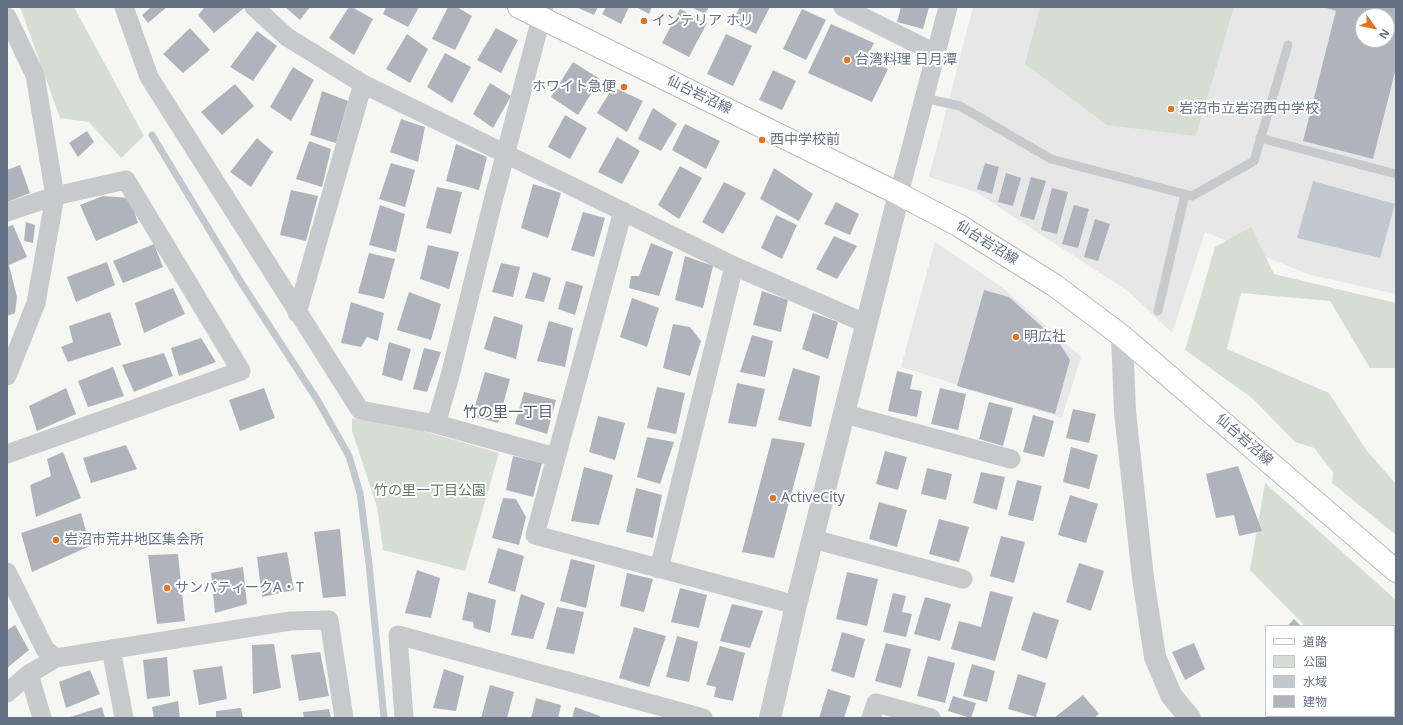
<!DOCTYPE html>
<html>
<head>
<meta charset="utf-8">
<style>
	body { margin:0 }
	#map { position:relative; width:1403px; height:725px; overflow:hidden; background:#f6f7f3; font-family:"Noto Sans","Noto Sans JP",sans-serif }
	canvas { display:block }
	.frame { position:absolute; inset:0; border:8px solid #657185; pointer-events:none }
	.legend { position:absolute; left:1265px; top:625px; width:130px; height:92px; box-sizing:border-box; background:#fff; border:1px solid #c1c6ce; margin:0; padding:5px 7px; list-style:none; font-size:12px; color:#657185 }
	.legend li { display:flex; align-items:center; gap:8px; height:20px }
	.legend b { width:20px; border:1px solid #c1c6ce }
	.north { position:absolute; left:1355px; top:8px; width:40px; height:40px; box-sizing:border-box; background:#fff; border:1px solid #c1c6ce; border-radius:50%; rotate:123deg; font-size:11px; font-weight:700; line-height:16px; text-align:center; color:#657185 }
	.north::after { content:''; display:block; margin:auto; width:14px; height:18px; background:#e57324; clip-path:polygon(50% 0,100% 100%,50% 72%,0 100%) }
</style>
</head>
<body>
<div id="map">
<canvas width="1403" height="725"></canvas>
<div class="frame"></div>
<ul class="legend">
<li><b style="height:5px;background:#fff"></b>道路</li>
<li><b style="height:11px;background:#d6ded4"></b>公園</li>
<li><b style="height:11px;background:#c1c9cf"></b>水域</li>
<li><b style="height:11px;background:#afb4bc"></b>建物</li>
</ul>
<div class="north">N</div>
</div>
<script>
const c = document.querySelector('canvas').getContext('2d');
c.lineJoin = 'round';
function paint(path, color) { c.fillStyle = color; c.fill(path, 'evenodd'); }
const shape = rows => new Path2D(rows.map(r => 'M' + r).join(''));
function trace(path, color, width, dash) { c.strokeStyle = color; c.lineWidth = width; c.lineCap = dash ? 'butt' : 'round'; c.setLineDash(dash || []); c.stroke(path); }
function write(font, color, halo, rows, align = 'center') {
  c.font = font + ' "Noto Sans","Noto Sans JP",sans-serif'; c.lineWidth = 4; c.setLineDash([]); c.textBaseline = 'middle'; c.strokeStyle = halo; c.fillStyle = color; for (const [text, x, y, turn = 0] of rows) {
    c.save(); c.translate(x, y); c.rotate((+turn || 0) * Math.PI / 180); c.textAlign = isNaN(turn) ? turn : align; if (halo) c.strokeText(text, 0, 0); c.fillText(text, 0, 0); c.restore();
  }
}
const built = shape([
	[973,7,1396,7,1396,294,1310,275,1205,232,1172,333,1129,292,976,192,929,177],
	[1363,16,1387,16,1387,40,1363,40],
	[935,242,1003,288,1081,357,1062,418,901,367]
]);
const green = shape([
	[20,7,74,7,144,136,121,158,89,122,60,118],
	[1040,7,1234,7,1196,136,1107,125,1025,64],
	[1251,227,1274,274,1396,303,1396,368,1370,368,1330,301,1241,293,1227,349,1329,393,1367,451,1396,484,1396,535,1332,483,1333,472,1314,448,1295,442,1252,398,1185,350,1215,247],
	[352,418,406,426,499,453,465,571,383,550,377,507,352,431],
	[1265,483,1396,600,1396,718,1376,718,1378,716,1394,716,1394,626,1305,626,1250,570]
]);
const water = shape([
	[1313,181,1395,204,1380,258,1297,238]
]);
const stream = shape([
	[152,135,242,284,318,401,349,456,360,493,369,564,384,718]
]);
const building = shape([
	[151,7,167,7,148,23,142,15],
	[205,7,242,7,244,8,214,33,198,15],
	[285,7,310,7,300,20],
	[349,7,352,7,373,19,354,55,329,38],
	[386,7,419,7,408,27,383,14],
	[448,7,457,7,472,16,455,50,432,39],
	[576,7,598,7,594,15],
	[606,7,629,7,621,24,602,14],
	[636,7,652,7,649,14],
	[691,7,709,7,705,14],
	[740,7,770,7,756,34,732,22],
	[901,7,929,7,923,29,897,22],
	[1323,7,1396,7,1396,68,1373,159,1303,141,1336,11],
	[1363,16,1387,16,1387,40,1363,40],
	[680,9,707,23,689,57,662,43],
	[802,9,826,20,806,60,783,49],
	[831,24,874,43,866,59,888,69,872,102,808,73],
	[190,28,210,50,183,73,163,54],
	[496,28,518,40,501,73,477,60],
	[257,31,277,46,253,81,230,67],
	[407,34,428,49,410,83,386,69],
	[726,34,752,46,733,86,707,74],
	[445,53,471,67,452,103,427,87],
	[573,62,600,79,578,115,551,97],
	[293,67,314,80,291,121,270,107],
	[773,70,796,81,782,110,759,100],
	[490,83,511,96,493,128,473,114],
	[235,84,254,106,222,135,201,112],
	[613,87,643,101,627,132,597,113],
	[322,91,348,101,336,143,310,135],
	[653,108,677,124,661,151,638,139],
	[565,115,587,128,570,159,548,147],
	[401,119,425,127,418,162,390,152],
	[685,124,720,141,706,169,672,150],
	[87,131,94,142,78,157,69,143],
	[617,137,640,151,622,184,598,172],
	[257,138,273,152,251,187,230,172],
	[309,141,331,149,322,187,296,179],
	[456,144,487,157,479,190,446,181],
	[391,163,415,170,405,207,379,199],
	[985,163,999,167,992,194,977,189],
	[20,165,30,193,7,202,7,170],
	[680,166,702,178,679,219,658,205],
	[774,168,813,194,799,221,760,199],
	[1006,173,1021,178,1013,206,998,202],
	[1031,177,1046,181,1034,220,1020,216],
	[724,182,746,193,723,234,702,222],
	[533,184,561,193,548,238,521,228],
	[437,187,462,192,451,234,426,228],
	[1052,188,1068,192,1057,234,1041,230],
	[291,190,318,196,306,241,280,235],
	[103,196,130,198,138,223,96,241,80,205],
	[836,202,859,214,850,235,824,224],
	[380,205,405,214,396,252,369,245],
	[1074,205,1089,209,1078,248,1062,244],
	[583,212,605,218,594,257,571,250],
	[776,215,797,225,782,259,761,248],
	[1095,219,1110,224,1098,261,1084,257],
	[26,222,35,225,33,243,24,241],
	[13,225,27,257,9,265,17,297,15,313,7,316,7,227],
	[834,236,857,246,837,279,816,269],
	[651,243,673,252,659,296,629,288,631,276,639,276],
	[154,244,163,267,123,283,113,261],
	[428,245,459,252,449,289,420,279],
	[369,253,395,259,384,299,358,293],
	[685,256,713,266,703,308,675,300],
	[107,262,115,285,76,302,67,277],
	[501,263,520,267,513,297,492,292],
	[533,272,551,278,544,302,525,298],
	[566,281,583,286,575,315,558,309],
	[173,288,185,314,144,333,135,303],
	[984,290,1009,297,1058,341,1070,360,1055,414,957,386],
	[762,291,788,300,781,332,753,325],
	[409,292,441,304,431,340,397,330],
	[632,298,659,308,647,347,620,337],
	[351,302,384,313,378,341,367,337,361,347,341,343],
	[110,312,121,345,68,362,61,347,73,342,69,326],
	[813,313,838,322,828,359,802,349],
	[494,316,523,325,516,359,484,349],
	[549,321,573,328,565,367,537,361],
	[673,324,690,327,701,341,690,376,663,368],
	[752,335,773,341,765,377,740,372],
	[201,338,216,362,179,376,171,348],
	[389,342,411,349,402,381,382,375],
	[424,348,441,352,427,392,413,389],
	[164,353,173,376,134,392,122,365],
	[113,367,124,396,88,407,78,381],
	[793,368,820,376,811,427,778,420],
	[897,371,913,375,910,389,922,391,917,417,888,411],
	[485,372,510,379,498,423,472,416],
	[737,383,765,389,756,427,728,423],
	[657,387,685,393,676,434,647,428],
	[66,388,76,414,37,431,29,406],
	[264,388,275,418,240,431,229,400],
	[940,388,966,394,958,430,931,424],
	[524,392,556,400,547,434,515,424],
	[989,402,1013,408,1003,446,979,439],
	[1073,409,1096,414,1089,443,1066,438],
	[1033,415,1054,421,1044,457,1023,452],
	[598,416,625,423,615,460,589,452],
	[647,437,674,442,660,484,637,477],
	[772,438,805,443,774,558,742,552],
	[126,445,137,469,91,483,83,458],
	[1071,447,1098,455,1089,489,1063,482],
	[885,451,907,457,898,490,876,484],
	[63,452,81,498,36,517,30,485,51,476,47,459],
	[513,456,542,463,533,497,506,490],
	[1238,466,1262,531,1239,536,1234,515,1216,518,1206,474],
	[584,467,613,475,599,525,571,521],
	[927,468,952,474,946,500,921,494],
	[981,472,1005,477,997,510,973,503],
	[1017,480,1042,486,1033,521,1008,515],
	[636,488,662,495,653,538,626,532],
	[1070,495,1098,504,1086,543,1058,535],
	[503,498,516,499,526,517,519,545,492,538],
	[879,502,907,510,897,547,869,539],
	[81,513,90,546,32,572,21,533],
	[939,519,969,527,959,562,929,554],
	[340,529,346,596,323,598,314,532],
	[1001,536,1025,542,1014,583,990,576],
	[498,548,524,556,515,592,488,583],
	[287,552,294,590,262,597,257,557],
	[178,554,185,621,157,624,148,555],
	[571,559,595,565,586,608,560,601],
	[1079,563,1104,571,1091,611,1066,602],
	[243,567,247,604,215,613,211,573],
	[417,570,440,578,431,618,405,613],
	[847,572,878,579,867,626,836,619],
	[627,573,653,579,644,612,620,606],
	[680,588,707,595,699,628,671,622],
	[990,591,1013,597,995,661,951,649,959,621,981,627],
	[468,592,496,600,490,633,474,628,473,622,462,620],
	[893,593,906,596,902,612,912,614,906,637,883,632],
	[521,594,545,603,533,639,511,635],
	[925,597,951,604,940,641,914,634],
	[732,604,763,611,750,648,720,641],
	[557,607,584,612,574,654,546,649],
	[1033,612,1059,620,1047,659,1021,650],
	[1294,619,1301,626,1287,626],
	[15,625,29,650,7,668,7,630],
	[634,627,666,636,649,687,619,678],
	[842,632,865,639,854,678,831,671],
	[677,636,698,642,689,682,666,677],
	[886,643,911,649,901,688,875,681],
	[1194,643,1205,669,1185,680,1172,652],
	[274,644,281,688,253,694,252,645],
	[720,646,745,653,733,701,714,697,716,687,706,685],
	[320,652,329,696,299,701,291,655],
	[928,656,955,663,945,703,917,696],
	[167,657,170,696,147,699,143,660],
	[972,664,995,671,987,702,963,696],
	[222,666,227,699,199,705,193,670],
	[444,669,464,676,456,711,433,708],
	[90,670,100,694,66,708,59,682],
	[1018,674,1046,683,1036,717,1008,709],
	[490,685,514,692,507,718,481,718],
	[828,689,851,696,844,718,819,718],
	[1083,695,1099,714,1094,718,1054,718],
	[953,696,976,703,971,718,948,711],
	[536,698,561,705,558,718,531,718],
	[178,701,180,718,154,718,152,707],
	[102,707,105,718,70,717],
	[575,707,600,716,600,718,572,718],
	[241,708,243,718,216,718,216,711],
	[329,709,331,718,304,718,303,712]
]);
const service = shape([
	[924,98,960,106,1051,159,1192,196,1254,161,1288,45],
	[1260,138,1396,174],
	[1158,311,1185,194]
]);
const minor = shape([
	[124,7,149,77,360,410,436,424,555,457],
	[254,7,287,37,363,84,734,266,867,324],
	[843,7,935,53],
	[7,17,35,75,55,196,36,303,7,376],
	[899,194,948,7],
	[623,211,535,535,796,605],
	[7,212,55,196,126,180,241,371,7,454],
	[297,313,363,84],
	[845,414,1011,459],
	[436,424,450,376,492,205,544,7],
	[813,539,963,579],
	[659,569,734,266],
	[7,572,45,649,56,658],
	[111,649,124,718],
	[29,674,42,718],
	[7,693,29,674,56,658,290,621,329,620,344,718],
	[404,718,398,635,703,718],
	[871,718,876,703,931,718]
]);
const tertiary = shape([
	[1122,336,1125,412,1143,578,1155,657,1171,695,1190,718],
	[770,718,796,605,899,194]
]);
const primary = shape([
	[519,7,899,194,958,225,1054,285,1122,336,1396,571]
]);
const markers = [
	[644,21,4,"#e57324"],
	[847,60,4,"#e57324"],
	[624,87,4,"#e57324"],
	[1171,109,4,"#e57324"],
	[762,140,4,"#e57324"],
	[1016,337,4,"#e57324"],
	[773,498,4,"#e57324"],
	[56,540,4,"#e57324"],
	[167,588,4,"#e57324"]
];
const poiNames = [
	["インテリア ホリ",652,21],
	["台湾料理 日月潭",855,60],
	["ホワイト急便",616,87,"right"],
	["岩沼市立岩沼西中学校",1179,109],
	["西中学校前",770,140],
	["明広社",1024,337],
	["ActiveCity",781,498],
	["岩沼市荒井地区集会所",64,540],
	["サンパティークA・T",175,588]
];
const streetNames = [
	["仙台岩沼線",699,95,26],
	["仙台岩沼線",987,243,32],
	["仙台岩沼線",1244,440,41]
];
const parkNames = [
	["竹の里一丁目公園",430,491]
];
const neighbourhoodNames = [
	["竹の里一丁目",508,413]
];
paint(built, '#e7e7e7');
paint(green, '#d6ded4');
paint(water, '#c1c9cf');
trace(stream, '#c1c9cf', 7);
paint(building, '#afb4bc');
trace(primary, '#b7babf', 24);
trace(service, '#c7c9cd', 9);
trace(minor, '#c7c9cd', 19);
trace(tertiary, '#c7c9cd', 22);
trace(primary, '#fff', 22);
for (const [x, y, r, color] of markers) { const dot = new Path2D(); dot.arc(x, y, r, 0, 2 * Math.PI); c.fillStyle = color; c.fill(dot); trace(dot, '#fff', 1.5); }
write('14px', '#657185', '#fff', poiNames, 'left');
write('14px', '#657185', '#fff', streetNames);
write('14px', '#657c64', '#fff', parkNames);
write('15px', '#535c6a', '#fff', neighbourhoodNames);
</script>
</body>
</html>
